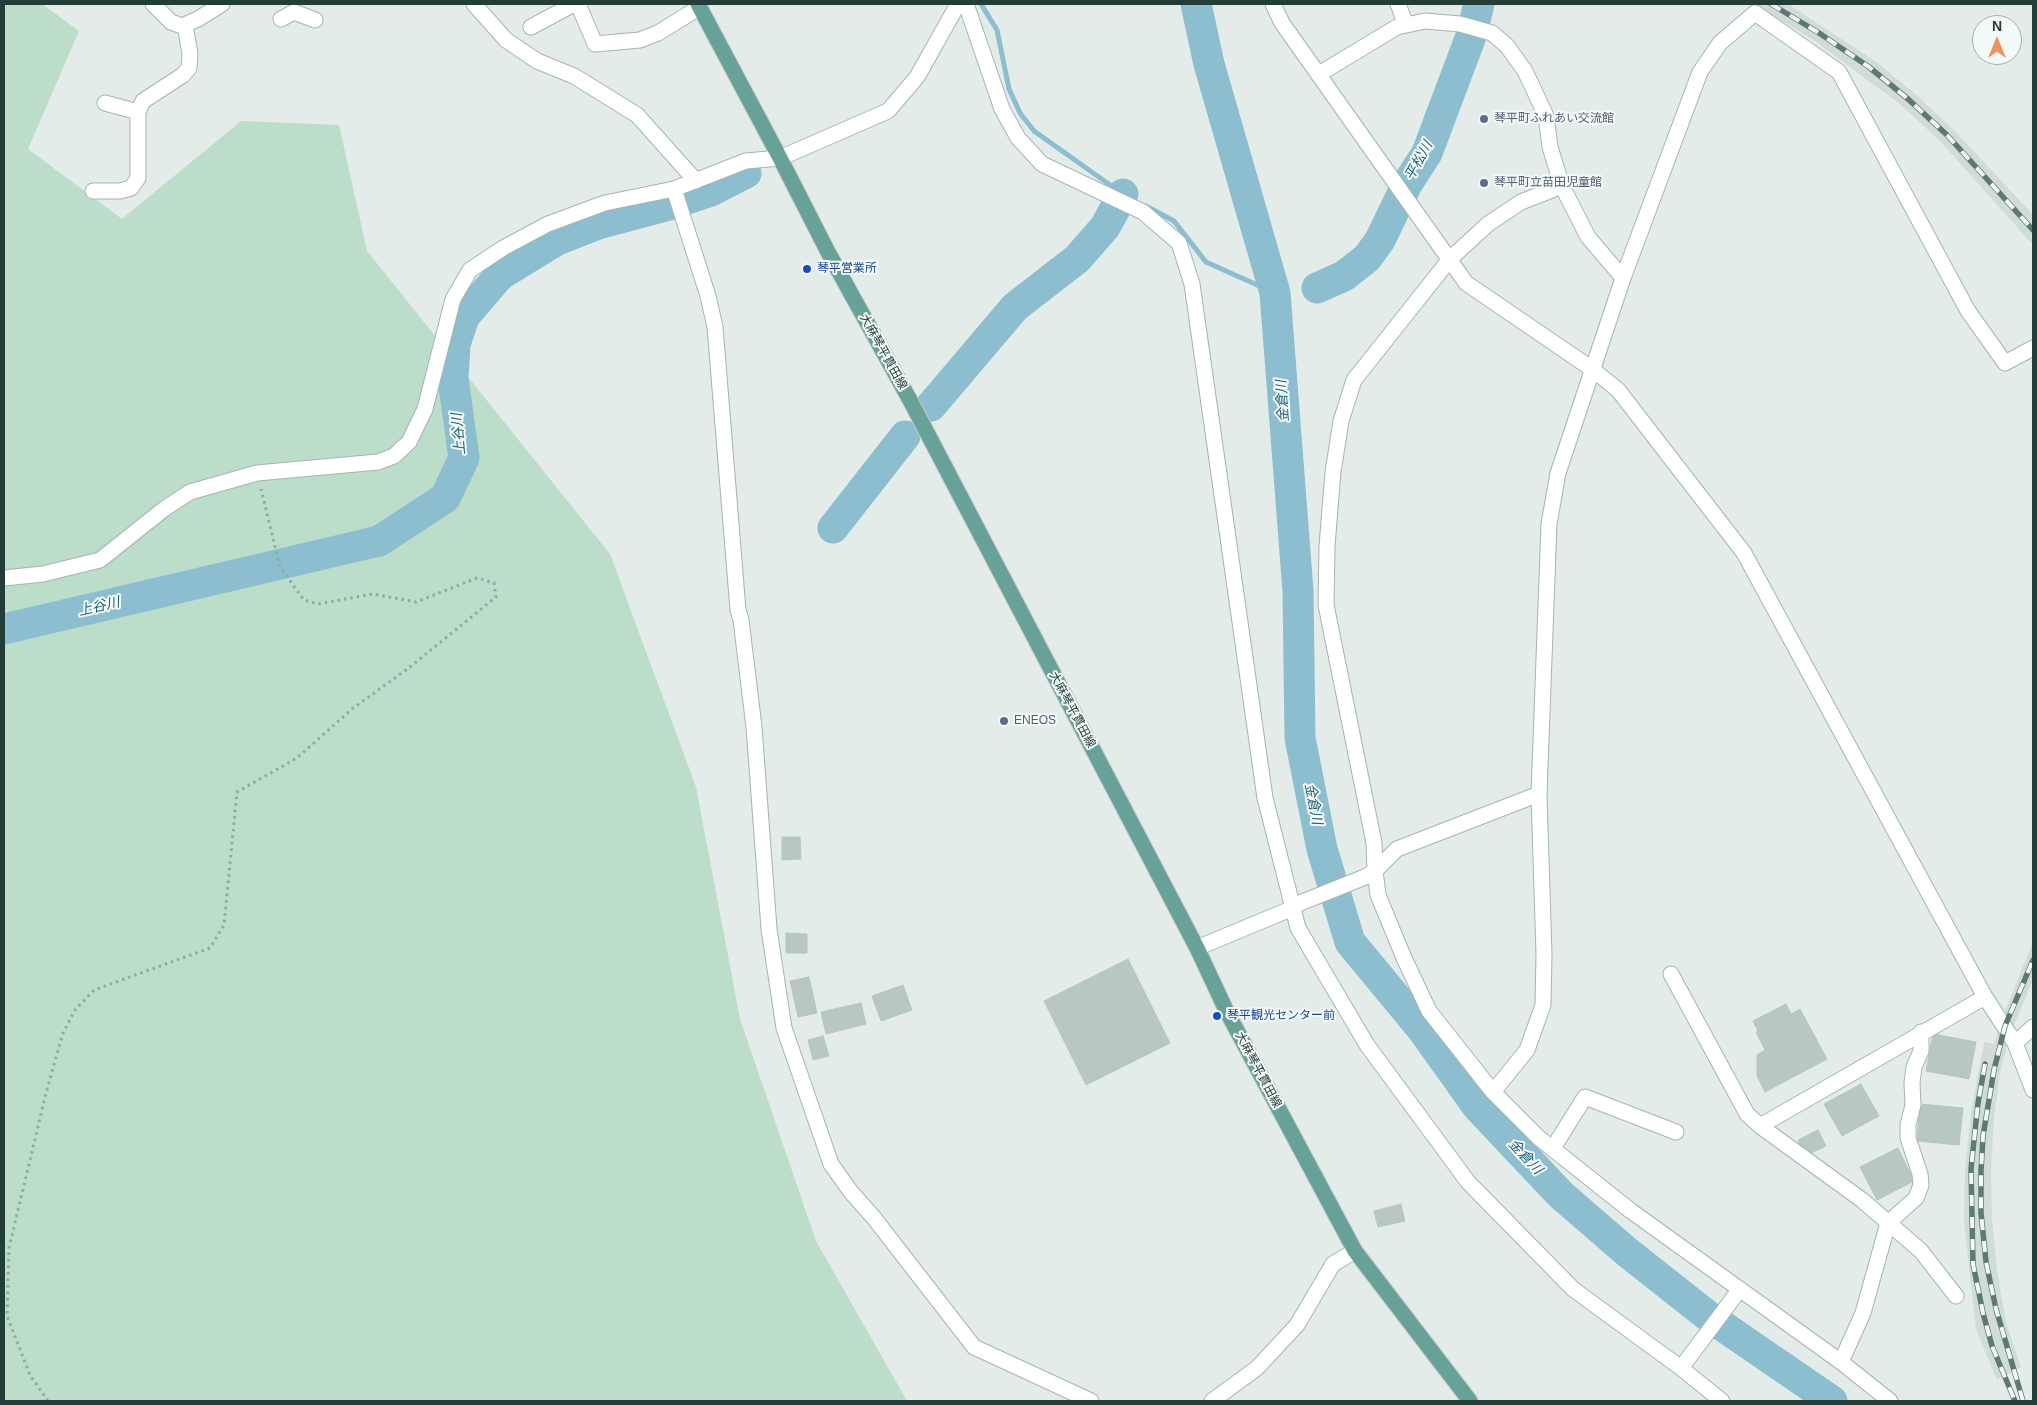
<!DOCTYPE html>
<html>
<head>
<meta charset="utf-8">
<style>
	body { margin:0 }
	#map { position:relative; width:2037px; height:1405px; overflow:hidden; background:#e3ece9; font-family:Helvetica,sans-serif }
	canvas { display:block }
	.frame { position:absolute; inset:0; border:5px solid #233d39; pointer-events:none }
	.north { position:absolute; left:1972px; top:15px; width:50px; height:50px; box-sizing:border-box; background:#f3f9f7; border:1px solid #a0aeab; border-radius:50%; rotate:0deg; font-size:14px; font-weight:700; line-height:20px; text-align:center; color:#233d39 }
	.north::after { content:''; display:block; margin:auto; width:18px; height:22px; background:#ee925f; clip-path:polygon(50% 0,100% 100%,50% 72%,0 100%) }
</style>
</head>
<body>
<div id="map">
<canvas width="2037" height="1405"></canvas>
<div class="frame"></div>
<div class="north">N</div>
</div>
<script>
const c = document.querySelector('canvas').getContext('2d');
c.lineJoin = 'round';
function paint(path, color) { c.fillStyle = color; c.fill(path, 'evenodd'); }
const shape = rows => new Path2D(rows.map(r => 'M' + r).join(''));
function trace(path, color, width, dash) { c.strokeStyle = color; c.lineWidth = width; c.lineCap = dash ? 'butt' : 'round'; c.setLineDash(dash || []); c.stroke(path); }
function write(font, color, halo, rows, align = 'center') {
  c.font = font + ' Helvetica,"Noto Sans JP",sans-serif'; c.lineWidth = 4; c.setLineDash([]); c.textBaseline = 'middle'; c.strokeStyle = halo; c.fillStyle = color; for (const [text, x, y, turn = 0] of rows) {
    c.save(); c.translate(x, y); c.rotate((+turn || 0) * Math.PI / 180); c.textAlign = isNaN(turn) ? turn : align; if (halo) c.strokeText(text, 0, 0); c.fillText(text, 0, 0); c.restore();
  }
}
const built = shape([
	[1754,4,1788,4,1875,61,1913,92,1955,131,2033,215,2033,245,1941,142,1901,105,1812,39],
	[2033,942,2033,980,2010,1034,2000,1073,1994,1117,1991,1171,1992,1219,1997,1270,2006,1323,2021,1367,1997,1380,1976,1329,1964,1221,1965,1170,1971,1112,1984,1042,1994,1044,2005,1011]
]);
const green = shape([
	[4,4,42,4,79,31,28,149,122,219,241,121,339,125,367,251,610,554,696,787,740,1019,816,1241,907,1401,4,1401]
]);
const stream = shape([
	[981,4,997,30,1009,89,1020,113,1034,131,1127,197],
	[1146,206,1174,221,1206,262,1275,293]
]);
const river = shape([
	[1196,4,1209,64,1275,293,1298,591,1300,738,1322,849,1350,942,1422,1029,1477,1106,1561,1195,1627,1252,1708,1316,1832,1401],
	[1317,288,1344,276,1367,258,1380,240,1407,184,1427,153,1471,36,1479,4],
	[931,406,1015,307,1077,259,1105,227,1123,194],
	[833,528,905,436],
	[4,629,379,541,445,498,464,458,453,379,455,344,464,317,500,275,557,240,598,224,669,205,711,191,746,173]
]);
const building = shape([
	[782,837,800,837,801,859,782,860,782,837],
	[786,933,807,934,807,953,786,953,786,933],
	[1128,959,1170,1043,1086,1085,1044,1001,1128,959],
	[809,977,817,1013,798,1017,790,981,809,977],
	[903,985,912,1010,881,1021,872,996,903,985],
	[861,1003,866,1024,826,1034,821,1012,861,1003],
	[1786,1004,1791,1014,1800,1009,1827,1059,1765,1092,1757,1076,1757,1055,1765,1050,1756,1032,1758,1031,1753,1021,1786,1004],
	[1933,1034,1976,1042,1969,1079,1926,1071,1933,1034],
	[823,1036,829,1056,813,1060,808,1040,823,1036],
	[1861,1084,1879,1116,1842,1136,1824,1104,1861,1084],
	[1920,1104,1963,1108,1959,1145,1917,1141,1920,1104],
	[1818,1130,1826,1146,1805,1156,1798,1140,1818,1130],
	[1898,1148,1914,1181,1877,1200,1860,1167,1898,1148],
	[1401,1204,1405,1221,1378,1227,1374,1211,1401,1204]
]);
const path = shape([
	[48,1401,30,1375,7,1316,9,1248,46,1093,63,1033,75,1010,94,990,210,948,224,925,237,792,297,758,352,709,410,667,496,597,494,583,477,578,416,602,373,594,318,604,304,600,280,567,261,489]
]);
const minor = shape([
	[153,4,171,22,182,26,198,19,222,4],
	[474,4,506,40,537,61,574,76,637,115,696,181],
	[578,4,595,44,640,40,658,33,700,7],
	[966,4,1002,109,1018,138,1042,164,1143,212,1179,243,1192,284,1265,798,1298,928,1367,1045,1468,1182,1573,1289,1681,1368,1722,1401],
	[1273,4,1282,23,1466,283,1592,369,1618,390,1744,553,1985,997,2015,1043,2033,1090],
	[1398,4,1406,25],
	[281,19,294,12,315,20],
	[531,27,574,4],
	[1319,74,1397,27,1425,21,1460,24,1492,33,1507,46,1525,71,1546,116,1550,147,1562,186,1588,237,1623,278],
	[105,103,138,112],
	[1562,186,1521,202,1488,224,1450,259,1354,380,1341,421,1333,472,1327,546,1326,605,1374,843,1375,871,1378,895,1404,958,1429,1011,1493,1092,1539,1138,1631,1211,1841,1362,1890,1401],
	[674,189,708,296,715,327,738,610,741,620,754,727,769,929,784,1028,831,1164,851,1192,874,1218,974,1347,1091,1401],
	[93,191,120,191,131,188,138,178,138,112,143,101,183,75,189,68,190,54,185,25],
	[4,578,43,574,100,560,164,509,190,492,257,473,378,462,394,456,409,442,425,409,453,299,470,270,503,248,548,224,605,203,674,189,746,161,780,158,888,111,917,77,958,4],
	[1197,948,1293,908,1300,903,1365,877,1375,871,1397,849,1539,794],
	[1671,974,1747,1114,1760,1126,1862,1200,1921,1251,1956,1296],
	[2015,1043,2033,1027],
	[1493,1092,1527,1050,1543,1005,1544,954,1539,794,1549,524,1558,473,1623,278,1700,72,1720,43,1755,13,1839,72,1968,311,2005,363,2033,348],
	[1760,1126,1985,997],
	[1553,1148,1585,1097,1676,1132],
	[1841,1362,1863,1313,1888,1223,1916,1198,1921,1185,1920,1174,1908,1138,1908,1125,1913,1105,1912,1083,1914,1067,1921,1051,1921,1032],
	[1681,1368,1740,1289],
	[1212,1401,1257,1368,1297,1325,1333,1264,1355,1251]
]);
const major = shape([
	[698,4,780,158,828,252,911,402,1197,948,1227,1012,1355,1251,1470,1401]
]);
const rail = shape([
	[1771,4,1819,33,1869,67,1908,99,1947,135,2033,230],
	[1985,1064,1978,1103,1971,1169,1973,1264,1983,1313,1992,1346,2015,1401],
	[2023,1401,1996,1309,1986,1262,1981,1213,1981,1171,1983,1136,1994,1070,2005,1026,2033,960]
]);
const markers = [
	[1484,119,5,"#5c6f8a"],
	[1484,183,5,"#5c6f8a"],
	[807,269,5,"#1a4fb4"],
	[1004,721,5,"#5c6f8a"],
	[1217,1016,5,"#1a4fb4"]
];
const serviceNames = [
	["琴平町ふれあい交流館",1494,119],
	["琴平町立苗田児童館",1494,183],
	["ENEOS",1014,721]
];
const transitNames = [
	["琴平営業所",817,269],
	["琴平観光センター前",1227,1016]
];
const streetNames = [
	["大麻琴平貫田線",883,352,61],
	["大麻琴平貫田線",1072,710,62],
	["大麻琴平貫田線",1258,1070,62]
];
const waterNames = [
	["平松川",1419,161,-61],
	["金倉川",1283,401,-94],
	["上谷川",459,434,-95],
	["上谷川",99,607,-13],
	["金倉川",1313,804,79],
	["金倉川",1525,1157,47]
];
paint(built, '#d1dcd8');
paint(green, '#bcddc9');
trace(stream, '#8cbed0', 5);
trace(river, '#8cbed0', 31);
paint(building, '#b8c7c2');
trace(building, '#b5c6c1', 1);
trace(minor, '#a6b4b1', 17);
trace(major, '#c1c9c8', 17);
trace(path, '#84afa6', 3, [2.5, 4]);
trace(minor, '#fff', 15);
trace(major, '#68a198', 15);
trace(rail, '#5d7974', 5.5);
trace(rail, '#f3f9f7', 4, [11]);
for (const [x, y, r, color] of markers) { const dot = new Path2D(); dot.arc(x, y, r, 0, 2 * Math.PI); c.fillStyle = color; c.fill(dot); trace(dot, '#f3f9f7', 2); }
write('12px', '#4e5e75', '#f3f9f7', serviceNames, 'left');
write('12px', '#164399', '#f3f9f7', transitNames, 'left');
write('12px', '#233d39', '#f3f9f7', streetNames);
write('italic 14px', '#1e5f78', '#f3f9f7', waterNames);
</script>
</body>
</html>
